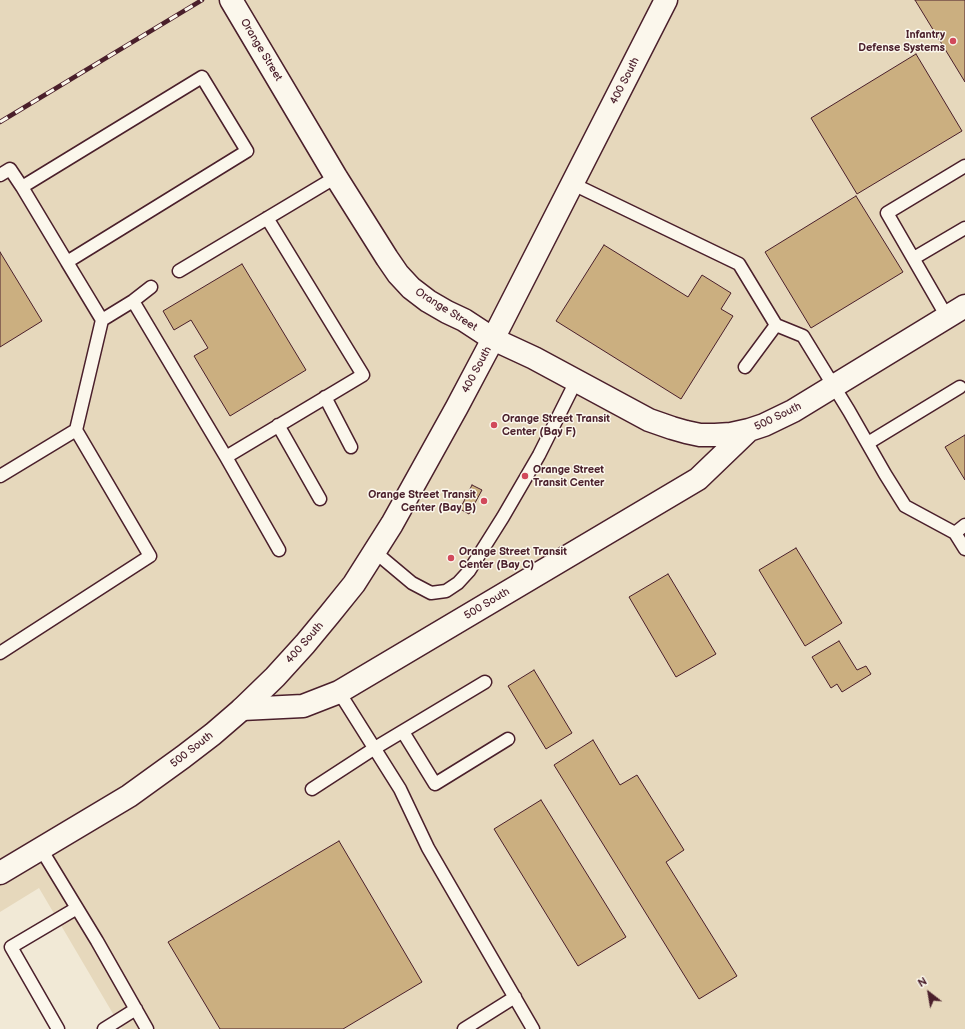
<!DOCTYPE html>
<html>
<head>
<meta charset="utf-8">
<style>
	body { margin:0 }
	#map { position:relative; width:965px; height:1029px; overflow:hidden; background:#f1e9d6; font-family:"Balsamiq Sans",sans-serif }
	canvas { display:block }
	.north { position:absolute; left:909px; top:973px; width:40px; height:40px; -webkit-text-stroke:3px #fbf7ec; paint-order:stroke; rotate:329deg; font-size:11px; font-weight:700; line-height:16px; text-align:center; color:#4a1f2b }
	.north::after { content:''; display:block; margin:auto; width:14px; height:18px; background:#4a1f2b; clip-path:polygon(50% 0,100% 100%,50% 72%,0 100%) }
</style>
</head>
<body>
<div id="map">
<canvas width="965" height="1029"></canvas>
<div class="north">N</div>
</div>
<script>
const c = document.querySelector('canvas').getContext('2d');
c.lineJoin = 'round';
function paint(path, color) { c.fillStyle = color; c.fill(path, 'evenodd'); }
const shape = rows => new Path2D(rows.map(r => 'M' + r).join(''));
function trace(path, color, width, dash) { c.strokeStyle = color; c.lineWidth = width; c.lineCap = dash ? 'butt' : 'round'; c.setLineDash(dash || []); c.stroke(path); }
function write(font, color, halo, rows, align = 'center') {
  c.font = font + ' "Balsamiq Sans",sans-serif'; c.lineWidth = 3; c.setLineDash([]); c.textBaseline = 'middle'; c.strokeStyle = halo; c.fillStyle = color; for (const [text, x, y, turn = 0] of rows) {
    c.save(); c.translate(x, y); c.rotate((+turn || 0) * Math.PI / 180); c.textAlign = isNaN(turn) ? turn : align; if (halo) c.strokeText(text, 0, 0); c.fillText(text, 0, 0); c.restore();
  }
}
const built = shape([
	[0,0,965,0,965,1029,122,1029,39,888,0,912]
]);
const building = shape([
	[915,0,965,0,965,82,915,0],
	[916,54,962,131,857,194,811,118,916,54],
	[856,196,903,272,811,328,765,252,856,196],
	[604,245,688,297,702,275,731,293,721,309,733,316,681,399,556,321,604,245],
	[0,252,42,321,0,347,0,252],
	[242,264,306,370,230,416,194,356,208,348,191,320,174,330,163,311,242,264],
	[965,435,965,480,945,447,965,435],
	[472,485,482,490,469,514,460,509,472,485],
	[796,548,842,623,805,646,759,570,796,548],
	[668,574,716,654,676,677,629,597,668,574],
	[839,641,857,670,866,666,871,674,842,692,837,684,831,688,812,657,839,641],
	[534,670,572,733,546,749,508,686,534,670],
	[593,740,620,785,637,775,684,850,666,862,737,976,699,999,554,765,593,740],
	[541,800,626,937,578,966,494,829,541,800],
	[339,841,422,982,343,1029,220,1029,168,942,339,841]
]);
const service = shape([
	[0,175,10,169,22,187,202,77,247,151,67,262,102,320,133,301,151,287],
	[573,184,739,264,776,325,745,367],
	[22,187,67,262],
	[914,258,965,228],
	[179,271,336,177],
	[133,301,226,457,279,550],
	[947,317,887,213,965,166],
	[776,325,803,336,849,411,885,474,905,506,955,533,965,549],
	[325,397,351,447],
	[278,425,320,499],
	[868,443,960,387],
	[226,457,363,375,267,218],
	[0,476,76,430],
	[955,533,965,525],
	[375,552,412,583,431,593,446,591,458,583,469,571,503,517,539,455,576,381],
	[0,653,150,556,76,430,102,320],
	[339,692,400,789,428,848,533,1029],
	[403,732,435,784,508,739],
	[312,789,375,748,485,682],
	[41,849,97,941,147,1029],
	[58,1029,11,947,77,908],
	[104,1029,136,1009],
	[464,1029,515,997]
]);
const minor = shape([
	[231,0,336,177,387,258,398,274,411,288,428,301,447,312,464,320,493,339,534,358,649,420,672,428,686,432,700,435,715,435,731,434,749,430],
	[242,709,303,706,339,692,698,479,749,430,764,425,793,411,965,306]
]);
const tertiary = shape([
	[0,873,129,796,183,757,213,734,242,709,275,677,305,644,329,615,354,584,392,524,457,407,493,339,666,0]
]);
const rail = shape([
	[0,122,202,0]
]);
const markers = [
	[953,41,4,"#d1495b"],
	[494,425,4,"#d1495b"],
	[525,476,4,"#d1495b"],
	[484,501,4,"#d1495b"],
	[451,558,4,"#d1495b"]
];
const poiNames = [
	["Infantry",945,35,"right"],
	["Defense Systems",945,48,"right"],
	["Orange Street Transit",502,419],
	["Center (Bay F)",502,432],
	["Orange Street",533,470],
	["Transit Center",533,483],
	["Orange Street Transit",476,495,"right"],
	["Center (Bay B)",476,508,"right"],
	["Orange Street Transit",459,552],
	["Center (Bay C)",459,565]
];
const streetNames = [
	["Orange Street",261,50,59],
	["400 South",625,81,-63],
	["Orange Street",446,310,32],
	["400 South",477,370,-62],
	["500 South",778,417,-26],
	["500 South",487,604,-31],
	["400 South",305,643,-49],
	["500 South",192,750,-38]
];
paint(built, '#e6d8bc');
paint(building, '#cbaf80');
trace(building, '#4a1f2b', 1);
trace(service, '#4a1f2b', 15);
trace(minor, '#4a1f2b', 25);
trace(tertiary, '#4a1f2b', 25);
trace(service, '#fbf7ec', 12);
trace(minor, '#fbf7ec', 22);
trace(tertiary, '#fbf7ec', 22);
trace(rail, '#4a1f2b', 4.5);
trace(rail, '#fbf7ec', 3, [9]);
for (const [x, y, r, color] of markers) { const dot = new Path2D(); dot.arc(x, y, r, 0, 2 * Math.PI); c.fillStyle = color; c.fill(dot); trace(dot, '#fbf7ec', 1.5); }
write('bold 11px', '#4a1f2b', '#fbf7ec', poiNames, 'left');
write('11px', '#4a1f2b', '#fbf7ec', streetNames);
</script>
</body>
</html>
